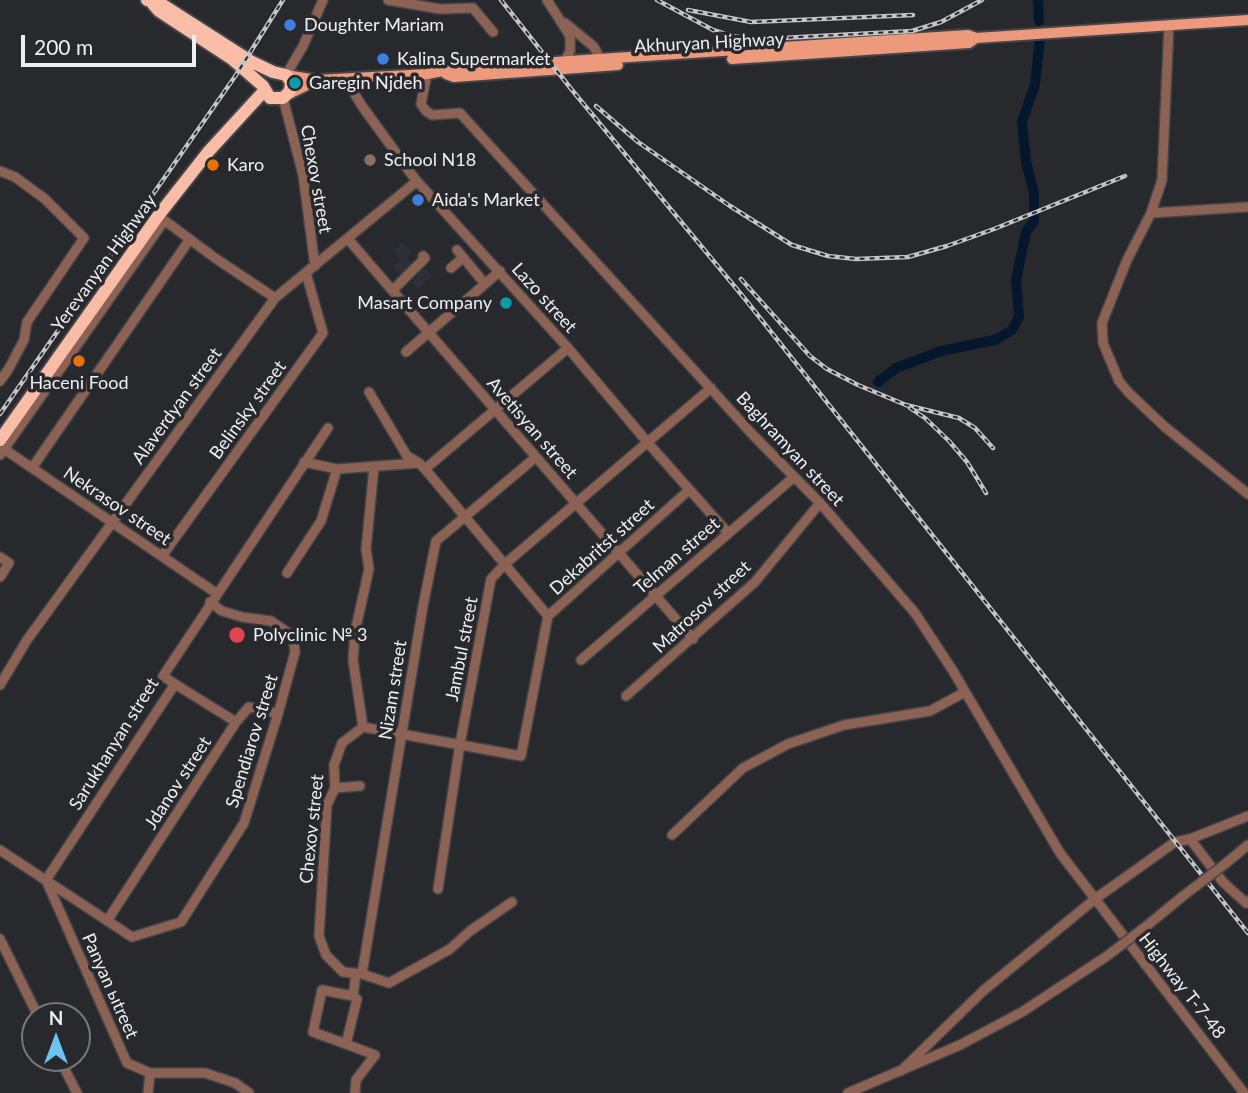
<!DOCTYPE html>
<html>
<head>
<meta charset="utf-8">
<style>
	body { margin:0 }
	#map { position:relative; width:1248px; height:1093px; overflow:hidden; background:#28292d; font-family:Lato,sans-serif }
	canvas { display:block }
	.north { position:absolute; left:21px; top:1002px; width:70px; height:70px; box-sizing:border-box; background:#28292d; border:2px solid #78787c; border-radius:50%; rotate:0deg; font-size:19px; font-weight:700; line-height:28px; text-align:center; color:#efeff2 }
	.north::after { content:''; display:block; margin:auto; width:24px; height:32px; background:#6cc3f2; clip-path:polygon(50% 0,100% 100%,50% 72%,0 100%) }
	.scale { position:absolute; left:21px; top:35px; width:175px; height:32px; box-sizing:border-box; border:4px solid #efeff2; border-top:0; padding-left:9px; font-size:21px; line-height:24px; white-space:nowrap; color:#efeff2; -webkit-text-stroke:5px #28292d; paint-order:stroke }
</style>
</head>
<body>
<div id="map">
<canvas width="1248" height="1093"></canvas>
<div class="north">N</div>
<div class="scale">200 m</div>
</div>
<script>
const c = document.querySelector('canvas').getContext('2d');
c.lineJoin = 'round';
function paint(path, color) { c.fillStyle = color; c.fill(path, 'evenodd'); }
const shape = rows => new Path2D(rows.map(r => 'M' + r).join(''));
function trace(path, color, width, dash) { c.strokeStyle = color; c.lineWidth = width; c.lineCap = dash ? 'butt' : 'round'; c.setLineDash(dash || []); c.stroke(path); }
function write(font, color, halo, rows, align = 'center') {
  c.font = font + ' Lato,sans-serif'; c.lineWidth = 7; c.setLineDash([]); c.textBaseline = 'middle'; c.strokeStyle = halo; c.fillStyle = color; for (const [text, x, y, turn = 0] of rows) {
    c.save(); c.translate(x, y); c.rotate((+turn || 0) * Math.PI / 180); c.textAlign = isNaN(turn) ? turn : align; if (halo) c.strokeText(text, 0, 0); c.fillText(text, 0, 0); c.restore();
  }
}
const built = shape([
	[402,242,412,252,406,258,419,272,425,268,432,276,418,289,412,283,418,276,410,268,401,275,393,266,401,259,393,251]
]);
const river = shape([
	[1038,0,1039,21],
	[878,382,896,368,941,351,995,340,1012,330,1019,317,1016,280,1026,232,1034,221,1034,193,1026,162,1022,122,1035,84,1040,38]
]);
const minor = shape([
	[388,0,440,9,473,8,493,32],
	[547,0,570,36,570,51,565,61],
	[565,23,593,46,597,52,598,64],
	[1169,25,1162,180,1151,213,1127,260,1102,323,1103,343,1119,381,1128,392,1165,427,1248,494],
	[427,74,421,104,426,111,432,115,460,113,752,434,820,503,915,613,953,671,1060,853,1244,1093],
	[286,75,303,46,323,0],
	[345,78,362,106,415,179,568,348,648,443,728,533],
	[283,98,303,175,315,266],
	[0,171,15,177,45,199,84,238,27,322,24,340,8,370,0,381],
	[1151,213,1248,207],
	[160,217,215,258,275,298],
	[348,239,693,639],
	[457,250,485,284],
	[451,268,463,258],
	[393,290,425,258,423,256],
	[406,352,500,271],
	[369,392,407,456,419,463],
	[1,447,216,593],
	[0,455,164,221],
	[304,462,337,469,419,463,425,469,568,348],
	[32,468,190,239],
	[425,469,548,616],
	[162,556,323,333,306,273],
	[0,557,9,563,0,577],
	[287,573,321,521,337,469],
	[581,660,794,477],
	[0,685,27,640,275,298,417,181],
	[626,696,755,582,820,503],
	[236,722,249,707,278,714],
	[363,727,521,756,548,616,689,490],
	[363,727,342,743,334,765,335,788,327,805,319,936,326,955,343,972,362,974,389,983,450,949,470,931,512,902],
	[363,727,353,660,355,632,369,569,366,549,374,467],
	[335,788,360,786],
	[672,835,743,768,788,744,844,725,930,711,965,692],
	[1190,839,1223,882,1246,903,1248,901],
	[0,850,132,937,181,922,244,823,278,714,295,652,293,636,271,621,242,617,222,611,210,602],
	[1225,864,1248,845],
	[438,889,460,744,491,579,505,564,711,388],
	[107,921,236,722,175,684],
	[1149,924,1183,896],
	[0,939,38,1016],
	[362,974,423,606,436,541,536,457],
	[353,996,322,990,313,1032,346,1044,357,999,353,996,356,974],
	[346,1044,375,1055,356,1080,355,1093],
	[59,1058,77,1093],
	[901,1071,983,991,1095,899,1175,842,1190,839,1248,816],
	[148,1093,150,1073],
	[249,1093,235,1083,205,1073,150,1073,127,1063,46,880,175,684,163,676,328,428],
	[848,1093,960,1045,1022,1012,1107,956]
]);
const major = shape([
	[732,59,969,43,976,38],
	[446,74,454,77,618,65],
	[286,75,317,80],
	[287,95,317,80,427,74,453,69,599,59,968,35,976,38,1248,20]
]);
const highway = shape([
	[147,0,163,5,252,62,273,72,286,75,291,82,290,91,283,98,270,98,263,86,232,59,159,11,153,4],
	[0,440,158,216,209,151,264,91]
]);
const rail = shape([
	[501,0,572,90,745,299,1248,933],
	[657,0,713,30,732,36,763,39,912,31,941,22,982,0],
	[688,10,751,22,913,15],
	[596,106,638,142,730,206,792,245,828,256,856,259,908,257,947,246,994,229,1125,176],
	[741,279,810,356,827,369,858,385,906,405,959,418,975,428,993,448],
	[910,408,925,418,949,441,967,462,986,493],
	[0,414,236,75,283,0]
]);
const minorBridge = shape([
	[1183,896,1225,864],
	[1107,956,1149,924]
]);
const markers = [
	[290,25,7,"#3f7fe0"],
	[383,59,7,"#3f7fe0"],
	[295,83,7,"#0f9aa8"],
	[370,160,7,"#8d6e63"],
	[213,165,7,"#e8710a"],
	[418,200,7,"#3f7fe0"],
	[506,303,7,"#0f9aa8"],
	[79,361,7,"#e8710a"],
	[237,635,9,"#e0444e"]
];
const poiNames = [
	["Doughter Mariam",304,25],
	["Kalina Supermarket",397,59],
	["Garegin Njdeh",309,83],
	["School N18",384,160],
	["Karo",227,165],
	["Aida's Market",432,200],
	["Masart Company",492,303,"right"],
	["Haceni Food",79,383,"center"],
	["Polyclinic № 3",253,635]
];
const streetNames = [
	["Akhuryan Highway",709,43,-3],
	["Chexov street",316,179,80],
	["Yerevanyan Highway",104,263,-54],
	["Lazo street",544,298,48],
	["Alaverdyan street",177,406,-54],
	["Belinsky street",248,410,-54],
	["Avetisyan street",532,428,49],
	["Baghramyan street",790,449,47],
	["Nekrasov street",117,506,34],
	["Dekabritst street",602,547,-42],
	["Telman street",677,556,-41],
	["Matrosov street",702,607,-43],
	["Jambul street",462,649,-79],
	["Nizam street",393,690,-81],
	["Spendiarov street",252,741,-73],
	["Sarukhanyan street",114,744,-58],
	["Jdanov street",178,783,-57],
	["Chexov street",312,829,-84],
	["Panyan ыtreet",110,986,66],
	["Highway T-7-48",1182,986,52]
];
paint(built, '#2d2f39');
trace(river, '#04172d', 10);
trace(minor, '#444549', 12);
trace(major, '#444549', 14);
trace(highway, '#444549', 16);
trace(minor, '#8b6253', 9);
trace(major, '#ed997b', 10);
trace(highway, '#f9bca6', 12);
trace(rail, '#c5c5c8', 4.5);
trace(rail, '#28292d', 2, [5]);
trace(minorBridge, '#444549', 12, []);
trace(minorBridge, '#8b6253', 9);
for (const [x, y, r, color] of markers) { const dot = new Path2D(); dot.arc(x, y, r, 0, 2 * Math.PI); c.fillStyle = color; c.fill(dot); trace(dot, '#28292d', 2.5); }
write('18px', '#efeff2', '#28292d', poiNames, 'left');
write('18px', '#efeff2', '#28292d', streetNames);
</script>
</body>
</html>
